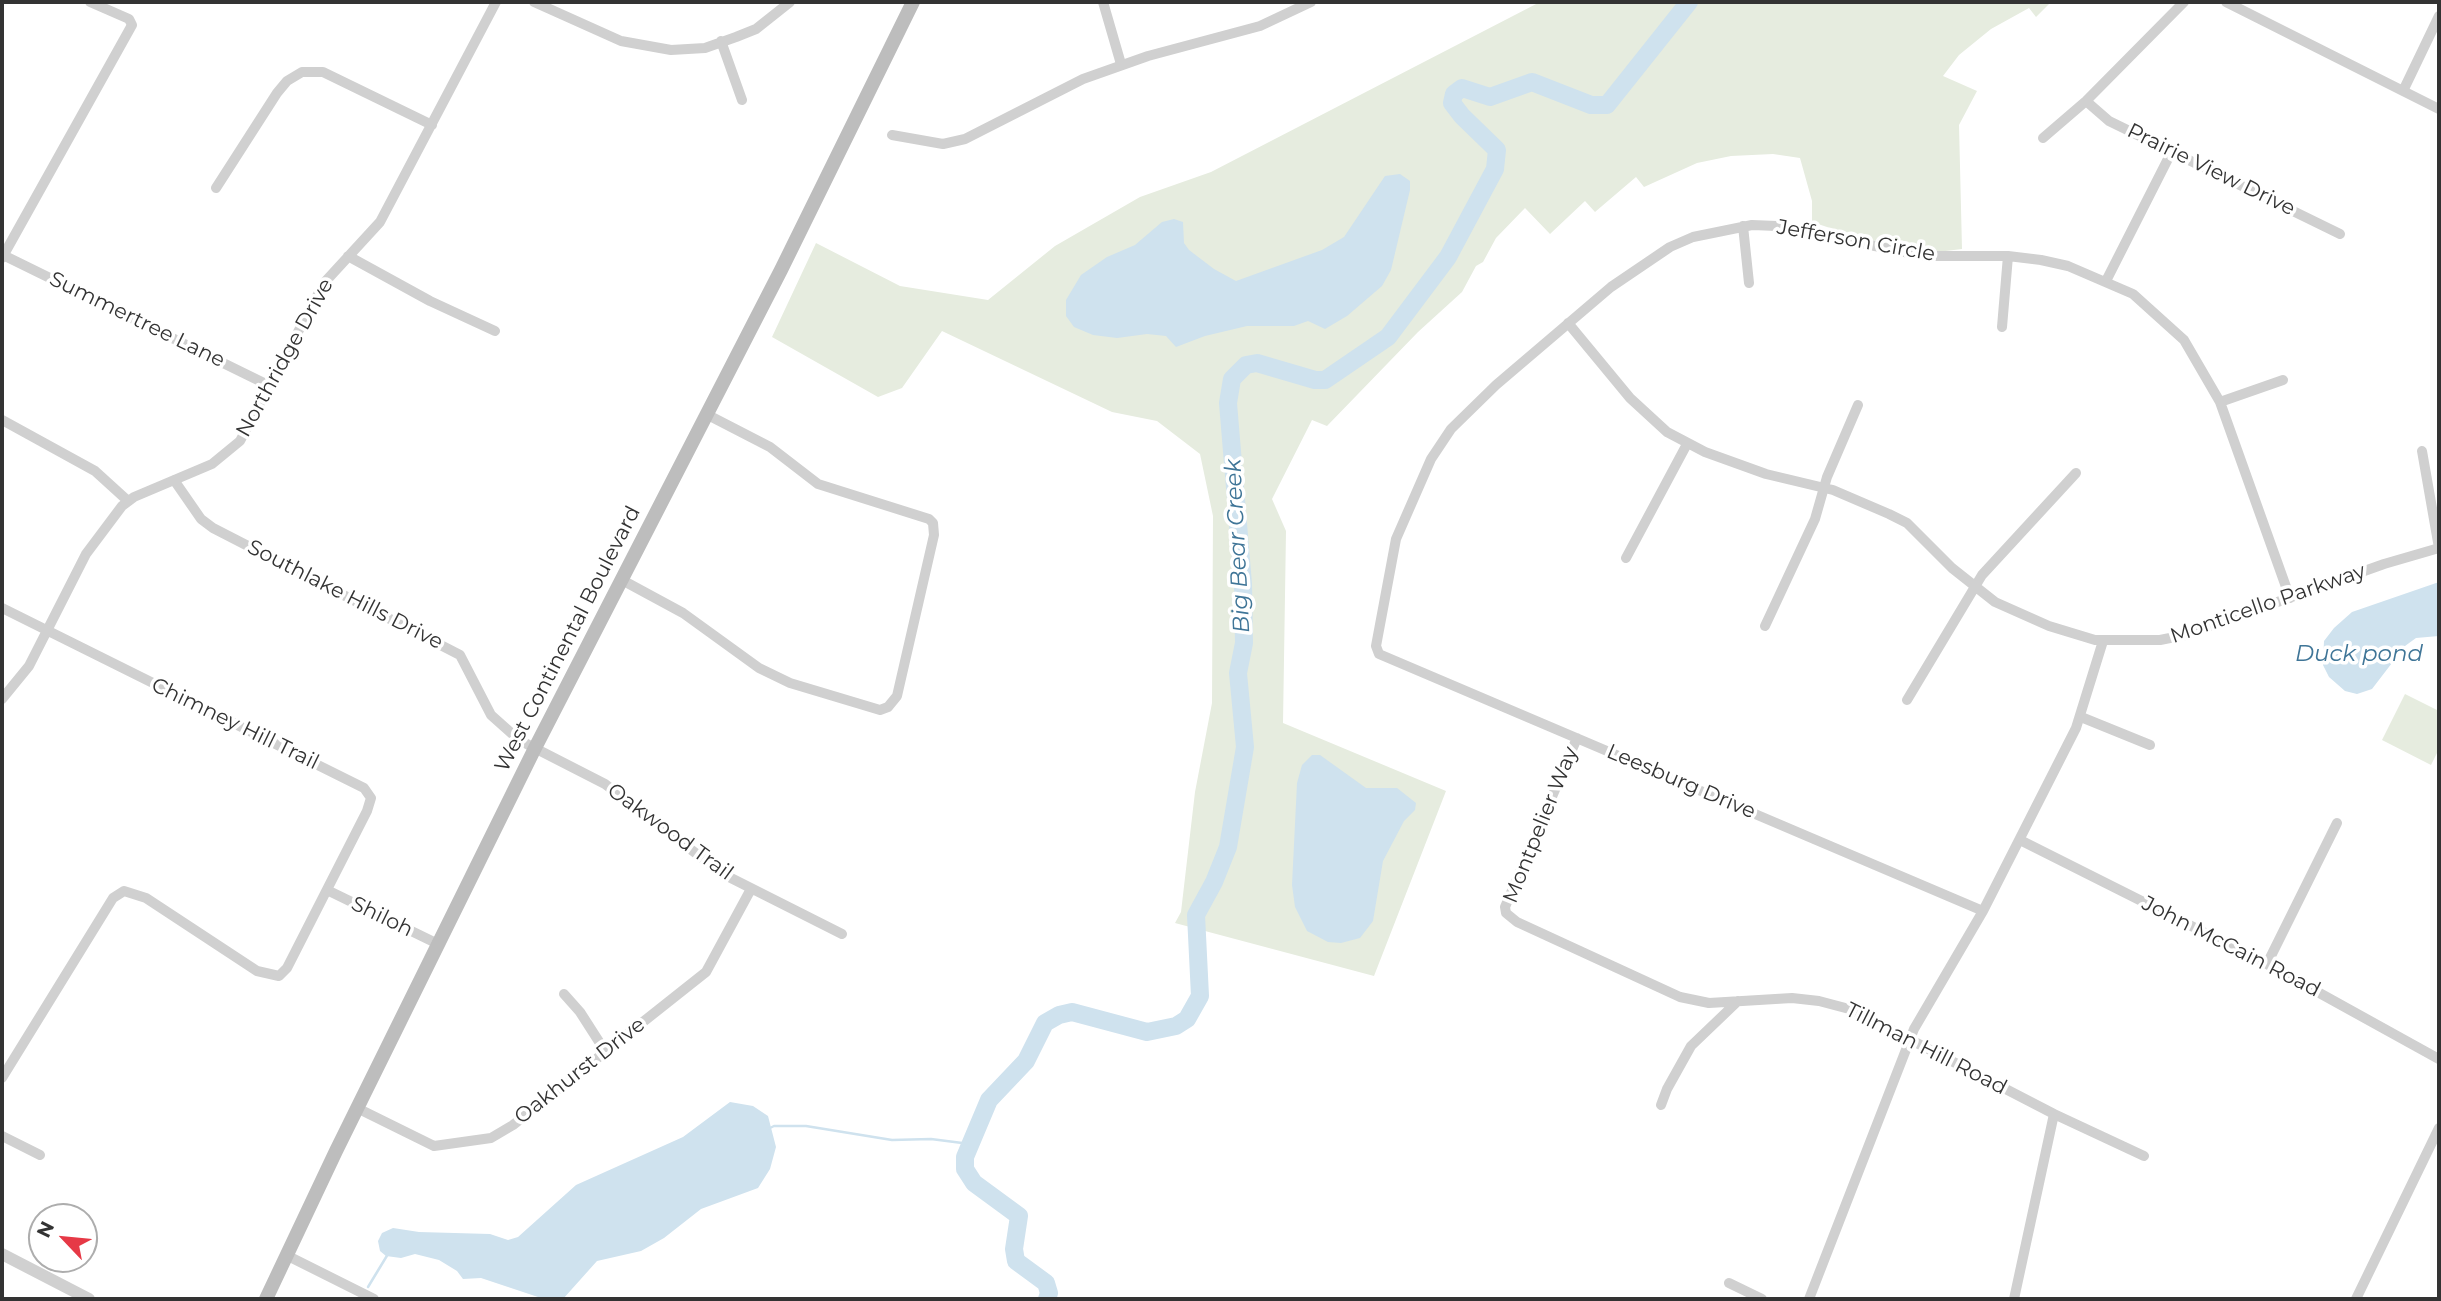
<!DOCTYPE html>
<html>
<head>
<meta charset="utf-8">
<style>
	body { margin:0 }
	#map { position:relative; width:2441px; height:1301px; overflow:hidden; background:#fff; font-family:Montserrat,sans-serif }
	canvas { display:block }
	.frame { position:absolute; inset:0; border:4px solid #333; pointer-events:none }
	.north { position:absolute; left:28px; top:1203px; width:70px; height:70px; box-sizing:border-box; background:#fff; border:2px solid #adadad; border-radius:50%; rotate:296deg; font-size:19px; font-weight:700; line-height:28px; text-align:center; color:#333 }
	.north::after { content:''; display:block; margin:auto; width:24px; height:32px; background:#e63946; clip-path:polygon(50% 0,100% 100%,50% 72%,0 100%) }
</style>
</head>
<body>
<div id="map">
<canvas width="2441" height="1301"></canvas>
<div class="frame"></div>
<div class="north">N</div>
</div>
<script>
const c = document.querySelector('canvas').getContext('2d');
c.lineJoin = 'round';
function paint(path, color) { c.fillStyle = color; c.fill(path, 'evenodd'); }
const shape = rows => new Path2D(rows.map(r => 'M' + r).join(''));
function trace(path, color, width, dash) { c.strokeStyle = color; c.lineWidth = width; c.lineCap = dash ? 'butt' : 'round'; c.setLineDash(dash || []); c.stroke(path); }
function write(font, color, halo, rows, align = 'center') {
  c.font = font + ' Montserrat,sans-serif'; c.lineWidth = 7; c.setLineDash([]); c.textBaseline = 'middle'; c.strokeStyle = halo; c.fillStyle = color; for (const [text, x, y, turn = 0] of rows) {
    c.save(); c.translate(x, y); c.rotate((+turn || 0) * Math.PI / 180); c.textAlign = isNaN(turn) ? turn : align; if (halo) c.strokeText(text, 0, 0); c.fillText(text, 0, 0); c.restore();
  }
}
const green = shape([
	[1540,2,2051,2,2036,17,2029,8,1991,29,1959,55,1943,76,1977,91,1959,125,1962,249,1929,253,1854,236,1812,222,1812,201,1800,158,1773,154,1731,156,1697,163,1644,187,1636,177,1595,212,1585,201,1550,234,1525,208,1496,238,1483,262,1476,266,1462,292,1418,332,1327,426,1312,420,1272,499,1286,531,1283,723,1446,791,1374,976,1175,923,1181,912,1195,792,1212,703,1213,516,1200,454,1157,421,1112,412,942,331,902,388,878,397,772,337,816,243,900,286,988,300,1055,246,1140,197,1211,172],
	[2405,694,2439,711,2439,749,2431,765,2382,740]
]);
const water = shape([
	[1400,174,1410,181,1410,190,1391,270,1382,286,1347,316,1325,329,1308,321,1294,326,1247,326,1205,336,1176,347,1166,336,1147,334,1117,338,1093,335,1074,327,1066,316,1066,300,1081,275,1107,257,1135,245,1162,222,1174,219,1183,222,1184,243,1189,250,1214,269,1236,281,1322,250,1344,237,1385,176],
	[2439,582,2439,636,2416,638,2405,646,2372,689,2357,694,2345,691,2329,677,2323,665,2324,641,2334,628,2352,612],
	[1312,755,1320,755,1366,788,1397,788,1416,803,1415,810,1404,821,1383,861,1373,921,1360,938,1341,943,1328,942,1307,931,1295,907,1292,885,1297,783,1302,765],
	[730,1102,753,1106,768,1116,776,1147,770,1169,758,1188,701,1209,664,1238,641,1251,597,1261,563,1299,544,1299,481,1278,463,1279,457,1271,439,1260,415,1254,401,1258,386,1256,380,1251,378,1241,382,1233,393,1228,419,1232,490,1234,508,1240,518,1237,576,1185,683,1137]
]);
const stream = shape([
	[768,1129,774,1126,806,1126,892,1140,931,1139,970,1144],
	[368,1287,388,1254]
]);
const river = shape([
	[1047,1299,1049,1293,1046,1283,1016,1261,1014,1249,1019,1216,974,1183,965,1169,965,1157,989,1100,1026,1061,1045,1023,1059,1015,1072,1012,1147,1032,1176,1026,1187,1019,1200,996,1196,915,1214,882,1228,847,1245,747,1238,673,1244,643,1243,584,1228,403,1232,379,1246,365,1257,363,1315,380,1325,380,1388,337,1448,257,1495,169,1497,150,1462,116,1452,103,1454,94,1462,88,1490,97,1532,82,1591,105,1607,105,1689,2]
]);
const minor = shape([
	[534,2,621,41,671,50,705,48,736,37,756,29,790,2],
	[1103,2,1121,64],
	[2226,2,2439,109],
	[721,41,742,100],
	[2403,91,2439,16],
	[2086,101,2109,121,2340,234],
	[892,135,943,144,965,139,1083,79,1148,56,1260,26,1311,2],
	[2043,138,2086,101,2184,2],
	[216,188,277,93,287,81,302,72,323,72,432,125],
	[1743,226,1749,283],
	[3,255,270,386],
	[348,256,430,301,495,331],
	[2,258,132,25,129,19,90,2],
	[2106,281,2172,151],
	[1568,323,1630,398,1667,432,1705,452,1766,474,1833,490,1889,514,1907,523,1952,568,1995,602,2049,626,2095,640,2160,640,2185,635,2384,564,2439,548],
	[2002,327,2008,256],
	[2220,402,2283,380],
	[2,420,95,471,128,501],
	[2422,451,2439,548],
	[174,480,201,519,213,528,460,655,491,715,519,740,605,784,723,874,842,934],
	[1626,558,1687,444],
	[622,580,683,613,759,668,790,683,880,710,888,707,897,696,934,535,933,523,929,519,818,484,770,447,706,414],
	[2,608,364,788,371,798,367,811,287,968,279,976,257,971,146,898,124,891,113,898,2,1078],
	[1765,626,1815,519,1827,477,1858,405],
	[2,699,29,666,86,554,122,506,134,497,212,464,240,441,324,283,380,222,496,2],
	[1907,700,1982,575,2076,473],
	[2081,717,2150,745],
	[1577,738,1505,907,1506,913,1517,922,1680,997,1709,1003,1792,998,1819,1001,1853,1010,2054,1114,2144,1156],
	[2020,840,2267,964,2439,1059],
	[327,890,438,944],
	[1983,911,1379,654,1376,646,1396,539,1431,459,1451,429,1496,385,1611,287,1670,247,1693,237,1752,225,1777,226,1924,256,2008,256,2041,260,2068,266,2133,294,2184,340,2220,402,2290,598],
	[2267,964,2337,823],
	[564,994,580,1012,605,1051],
	[1661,1105,1667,1089,1691,1046,1738,1001],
	[357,1108,434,1146,491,1138,513,1125,706,972,751,889],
	[2,1136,40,1155],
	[288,1256,374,1299],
	[1729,1283,1762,1299],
	[1809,1299,1914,1029,1983,911,2076,728,2103,641],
	[2014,1299,2054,1114],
	[2356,1299,2439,1128]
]);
const tertiary = shape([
	[2,1254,89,1299]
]);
const secondary = shape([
	[266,1299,336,1151,535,748,781,270,913,2]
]);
const streetNames = [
	["Prairie View Drive",2211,170,26],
	["Jefferson Circle",1856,241,10],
	["Summertree Lane",137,320,26],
	["Northridge Drive",285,358,-61],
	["Southlake Hills Drive",345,595,27],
	["Monticello Parkway",2268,604,-19],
	["West Continental Boulevard",568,639,-63],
	["Chimney Hill Trail",235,724,26],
	["Leesburg Drive",1681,782,23],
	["Montpelier Way",1541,825,-68],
	["Oakwood Trail",670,832,36],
	["Shiloh",382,917,26],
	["John McCain Road",2231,947,27],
	["Tillman Hill Road",1926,1049,27],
	["Oakhurst Drive",580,1071,-38]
];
const waterNames = [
	["Big Bear Creek",1238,546,-93],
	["Duck pond",2359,654]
];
paint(green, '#e6ecdf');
paint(water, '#cfe2ee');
trace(stream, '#cfe2ee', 2.5);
trace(river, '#cfe2ee', 18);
trace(minor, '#d0d0d0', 10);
trace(tertiary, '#d0d0d0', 12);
trace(secondary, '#bdbdbd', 14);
write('21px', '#333', '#fff', streetNames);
write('italic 23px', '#3f7597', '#fff', waterNames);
</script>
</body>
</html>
